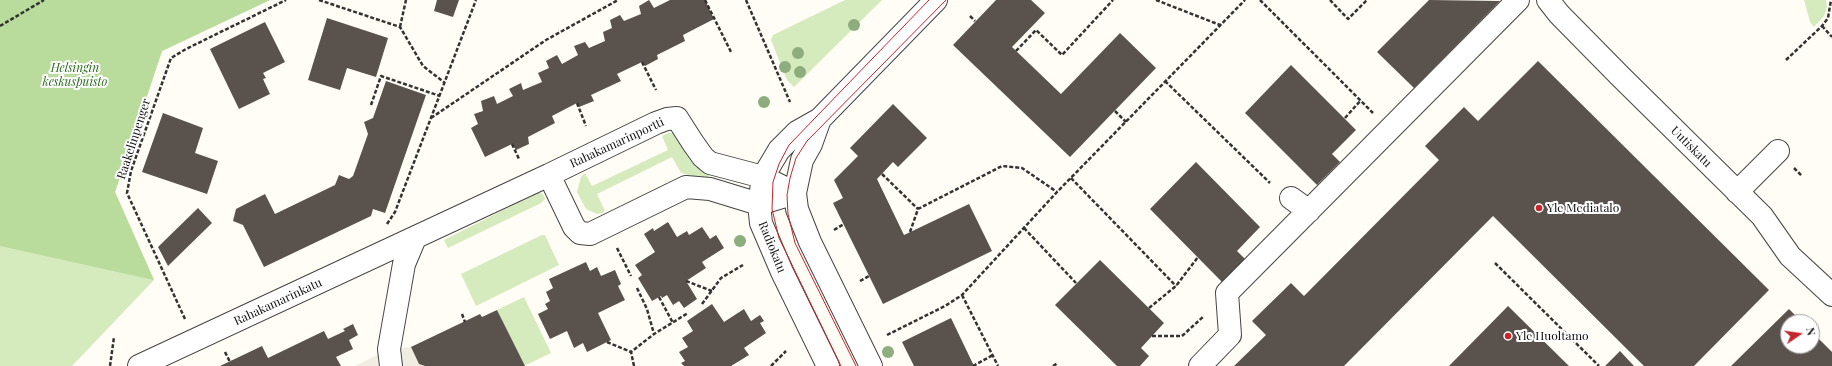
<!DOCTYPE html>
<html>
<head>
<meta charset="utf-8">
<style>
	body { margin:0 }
	#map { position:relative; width:1832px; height:366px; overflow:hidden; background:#fffdf5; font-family:"Playfair Display",serif }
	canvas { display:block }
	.north { position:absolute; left:1780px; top:314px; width:40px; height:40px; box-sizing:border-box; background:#fff; border:1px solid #a0a0a0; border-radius:50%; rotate:77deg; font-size:11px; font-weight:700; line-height:16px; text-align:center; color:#111 }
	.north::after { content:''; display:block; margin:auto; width:14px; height:18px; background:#c4262e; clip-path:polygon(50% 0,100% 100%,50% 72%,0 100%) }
</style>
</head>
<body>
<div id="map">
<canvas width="1832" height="366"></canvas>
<div class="north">N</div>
</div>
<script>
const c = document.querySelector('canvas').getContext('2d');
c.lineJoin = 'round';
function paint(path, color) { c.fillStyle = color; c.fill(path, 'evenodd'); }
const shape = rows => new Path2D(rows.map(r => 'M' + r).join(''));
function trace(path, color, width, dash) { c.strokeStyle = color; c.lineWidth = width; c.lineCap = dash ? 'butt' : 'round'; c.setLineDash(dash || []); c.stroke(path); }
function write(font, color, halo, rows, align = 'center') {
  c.font = font + ' "Playfair Display",serif'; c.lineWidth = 4; c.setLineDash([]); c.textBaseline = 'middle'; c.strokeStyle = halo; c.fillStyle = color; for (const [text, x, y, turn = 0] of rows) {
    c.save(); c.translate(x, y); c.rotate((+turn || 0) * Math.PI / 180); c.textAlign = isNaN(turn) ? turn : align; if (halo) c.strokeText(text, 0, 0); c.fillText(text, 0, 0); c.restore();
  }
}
const green = shape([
	[0,0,270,0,162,51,115,192,154,280,72,366,0,366],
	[845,0,882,0,794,87,787,80,771,40,773,35],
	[1804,0,1826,0,1827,7,1824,16,1814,27,1810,22],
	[668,133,673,133,679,137,695,166,710,173,708,180,681,173,672,157,597,194,605,211,602,213,597,214,586,209,577,192,581,177,585,173,592,186,668,150,662,136],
	[537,193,541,193,544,196,545,199,541,203,448,248,444,240],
	[542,235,545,235,559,265,476,306,461,274],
	[524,297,551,353,524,366,497,310]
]);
const forest = shape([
	[0,0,270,0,162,51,115,192,154,280,0,246]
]);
const plaza = shape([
	[411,347,419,364,425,366,355,366,389,349]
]);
const building = shape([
	[437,0,459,0,453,17,434,11],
	[649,0,654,8,670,0,705,0,714,19,683,35,685,41,657,55,658,59,645,66,642,62,617,74,621,81,591,95,594,101,579,107,577,103,552,116,555,123,528,137,529,144,516,150,512,144,485,157,471,128,478,124,474,114,483,111,481,101,494,96,497,104,513,96,509,89,521,83,523,90,542,82,538,73,549,68,546,61,557,55,562,64,578,55,574,46,585,42,589,48,605,41,603,32,612,28,610,20,620,15,624,21,641,14,639,6],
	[996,0,1031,0,1045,13,1012,47,1061,94,1120,33,1156,68,1070,157,953,45],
	[1429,0,1500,1,1414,88,1377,52],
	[327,18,388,38,376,77,347,68,340,90,308,80],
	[265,22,285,62,263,73,266,78,263,79,270,94,239,109,210,49],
	[1538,61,1769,290,1694,366,1644,366,1493,216,1344,366,1234,366,1266,335,1252,321,1291,283,1304,296,1439,160,1425,146,1464,107,1478,121],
	[1291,65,1356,130,1332,154,1340,162,1317,185,1245,113],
	[386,81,426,95,385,213,373,209,371,216,264,267,243,225,233,221,236,209,265,194,275,214,335,185,339,175,349,179,353,176,368,134,364,122,373,118],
	[893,104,927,138,898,167,893,162,877,179,904,235,969,204,992,251,883,304,833,203,843,198,834,180,858,156,850,148],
	[163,113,203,128,195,153,218,161,207,194,142,172],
	[1196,162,1260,227,1237,251,1245,259,1222,282,1150,209],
	[198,208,212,223,168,266,158,247],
	[668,222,677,237,687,231,689,235,702,227,710,239,716,235,724,248,702,262,706,268,686,281,697,299,684,308,679,301,673,305,667,295,662,298,661,296,652,301,638,278,642,275,635,265,655,252,644,234,653,228,654,231],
	[1100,260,1164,323,1141,348,1149,356,1140,366,1117,366,1055,305],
	[586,262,590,271,597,267,601,276,615,270,621,284,618,286,625,300,598,313,611,340,587,352,583,343,574,348,567,331,550,339,538,314,548,309,545,304,550,301,546,292,553,288,549,279],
	[712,304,724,322,744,309,751,321,760,315,764,321,760,323,766,333,744,348,749,355,731,366,684,366,681,363,685,361,679,352,688,347,682,338,693,331,687,321],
	[1508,306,1569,366,1449,366],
	[1789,309,1802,322,1788,322,1788,346,1812,346,1812,332,1832,352,1832,366,1731,366],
	[497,310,525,366,425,366,419,364,411,347,480,314,482,317],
	[951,318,974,366,914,366,902,342],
	[353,324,358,335,349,340,353,349,336,357,341,366,220,366,262,346,268,358,324,331,328,339,345,331,343,329],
	[1620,351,1634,366,1605,366]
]);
const path = shape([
	[319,0,400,27,423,66,445,83],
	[705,0,731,52],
	[746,0,790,102],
	[1156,0,1220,25],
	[1260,0,1373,113],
	[1330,0,1348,19,1367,0],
	[970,16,975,21],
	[0,26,44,0],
	[1822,26,1832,37],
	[400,27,406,0],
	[1016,51,1036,30,1062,55,1113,0],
	[1786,60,1822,26,1828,18,1831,0],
	[642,62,656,90],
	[1165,81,1270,183],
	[577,103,586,126],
	[371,105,381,76,440,96],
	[1115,111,1126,122],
	[431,118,546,40,618,0],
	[1345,118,1361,100],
	[512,144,519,159],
	[1794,168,1802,176],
	[882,174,918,209],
	[1071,178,1176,286],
	[387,224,395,212,476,0],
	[1024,228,1076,283],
	[834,230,844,224],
	[910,232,918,209,1002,166,1022,168,1057,192],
	[617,248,631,276],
	[1495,263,1599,366],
	[686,281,712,291],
	[860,281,869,276],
	[637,288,647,309,654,334],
	[962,295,998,366],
	[659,297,673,323],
	[702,304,721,278,743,265],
	[1149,308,1176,286,1198,257],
	[462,314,465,322],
	[185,319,127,193,131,171,171,58,186,49,286,0],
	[887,335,945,306,962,295,1057,192,1245,0],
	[1152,336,1182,336,1204,316],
	[607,342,631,352],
	[225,352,230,362],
	[110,366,114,337],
	[634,366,631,352,654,334,688,313],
	[771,366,786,351],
	[973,366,993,355],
	[1053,366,1058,363]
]);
const minor = shape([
	[1548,0,1559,14,1620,76,1762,216,1790,256,1832,295],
	[677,118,693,143,703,157,710,163,763,177,795,193,759,204,710,189,686,187,590,234,580,233,574,227,549,175,656,123,667,119,677,118],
	[820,119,811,144,802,160,795,193,797,209,810,242,871,366],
	[1737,192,1778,151],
	[1291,198,1309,211],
	[139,366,549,175],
	[391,366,389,349,404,264,415,238],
	[828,366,782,272,761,223,759,204,763,177,779,150,797,132,820,119,936,0],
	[1200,366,1230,335,1227,293,1518,0]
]);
const tram = shape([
	[841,366,779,238,772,209,773,182,779,164,789,145,929,0],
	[856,366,795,243,788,214,787,195,790,178,796,158,807,141,946,0]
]);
const trees = [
	[854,25],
	[798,53],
	[785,67],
	[800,72],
	[764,102],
	[740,241],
	[888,352]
];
const markers = [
	[1539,208,4,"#c4262e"],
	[1508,336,4,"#c4262e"]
];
const parkNames = [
	["Helsingin",75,68],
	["keskuspuisto",75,82]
];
const streetNames = [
	["Raakelinpenger",134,139,-72],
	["Rahakamarinportti",617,143,-25],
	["Uutiskatu",1691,147,45],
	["Radiokatu",772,247,68],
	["Rahakamarinkatu",278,302,-25]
];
const poiNames = [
	["Yle Mediatalo",1547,208],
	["Yle Huoltamo",1516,336]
];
paint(green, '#d5ebbd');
paint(forest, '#b9dc9c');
paint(plaza, '#f1ede2');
paint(building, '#5a524d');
trace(minor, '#444', 24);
trace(path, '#333', 2.5, [4, 2]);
trace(minor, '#fff', 22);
trace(tram, '#c4262e', 1);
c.fillStyle = '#8dad7f';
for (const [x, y] of trees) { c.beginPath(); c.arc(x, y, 6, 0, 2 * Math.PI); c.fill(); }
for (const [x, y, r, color] of markers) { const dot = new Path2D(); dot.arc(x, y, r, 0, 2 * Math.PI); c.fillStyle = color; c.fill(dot); trace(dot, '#fff', 1.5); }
write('italic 12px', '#2f6b1f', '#fff', parkNames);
write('12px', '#111', '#fff', streetNames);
write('12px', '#111', '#fff', poiNames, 'left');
</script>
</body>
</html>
